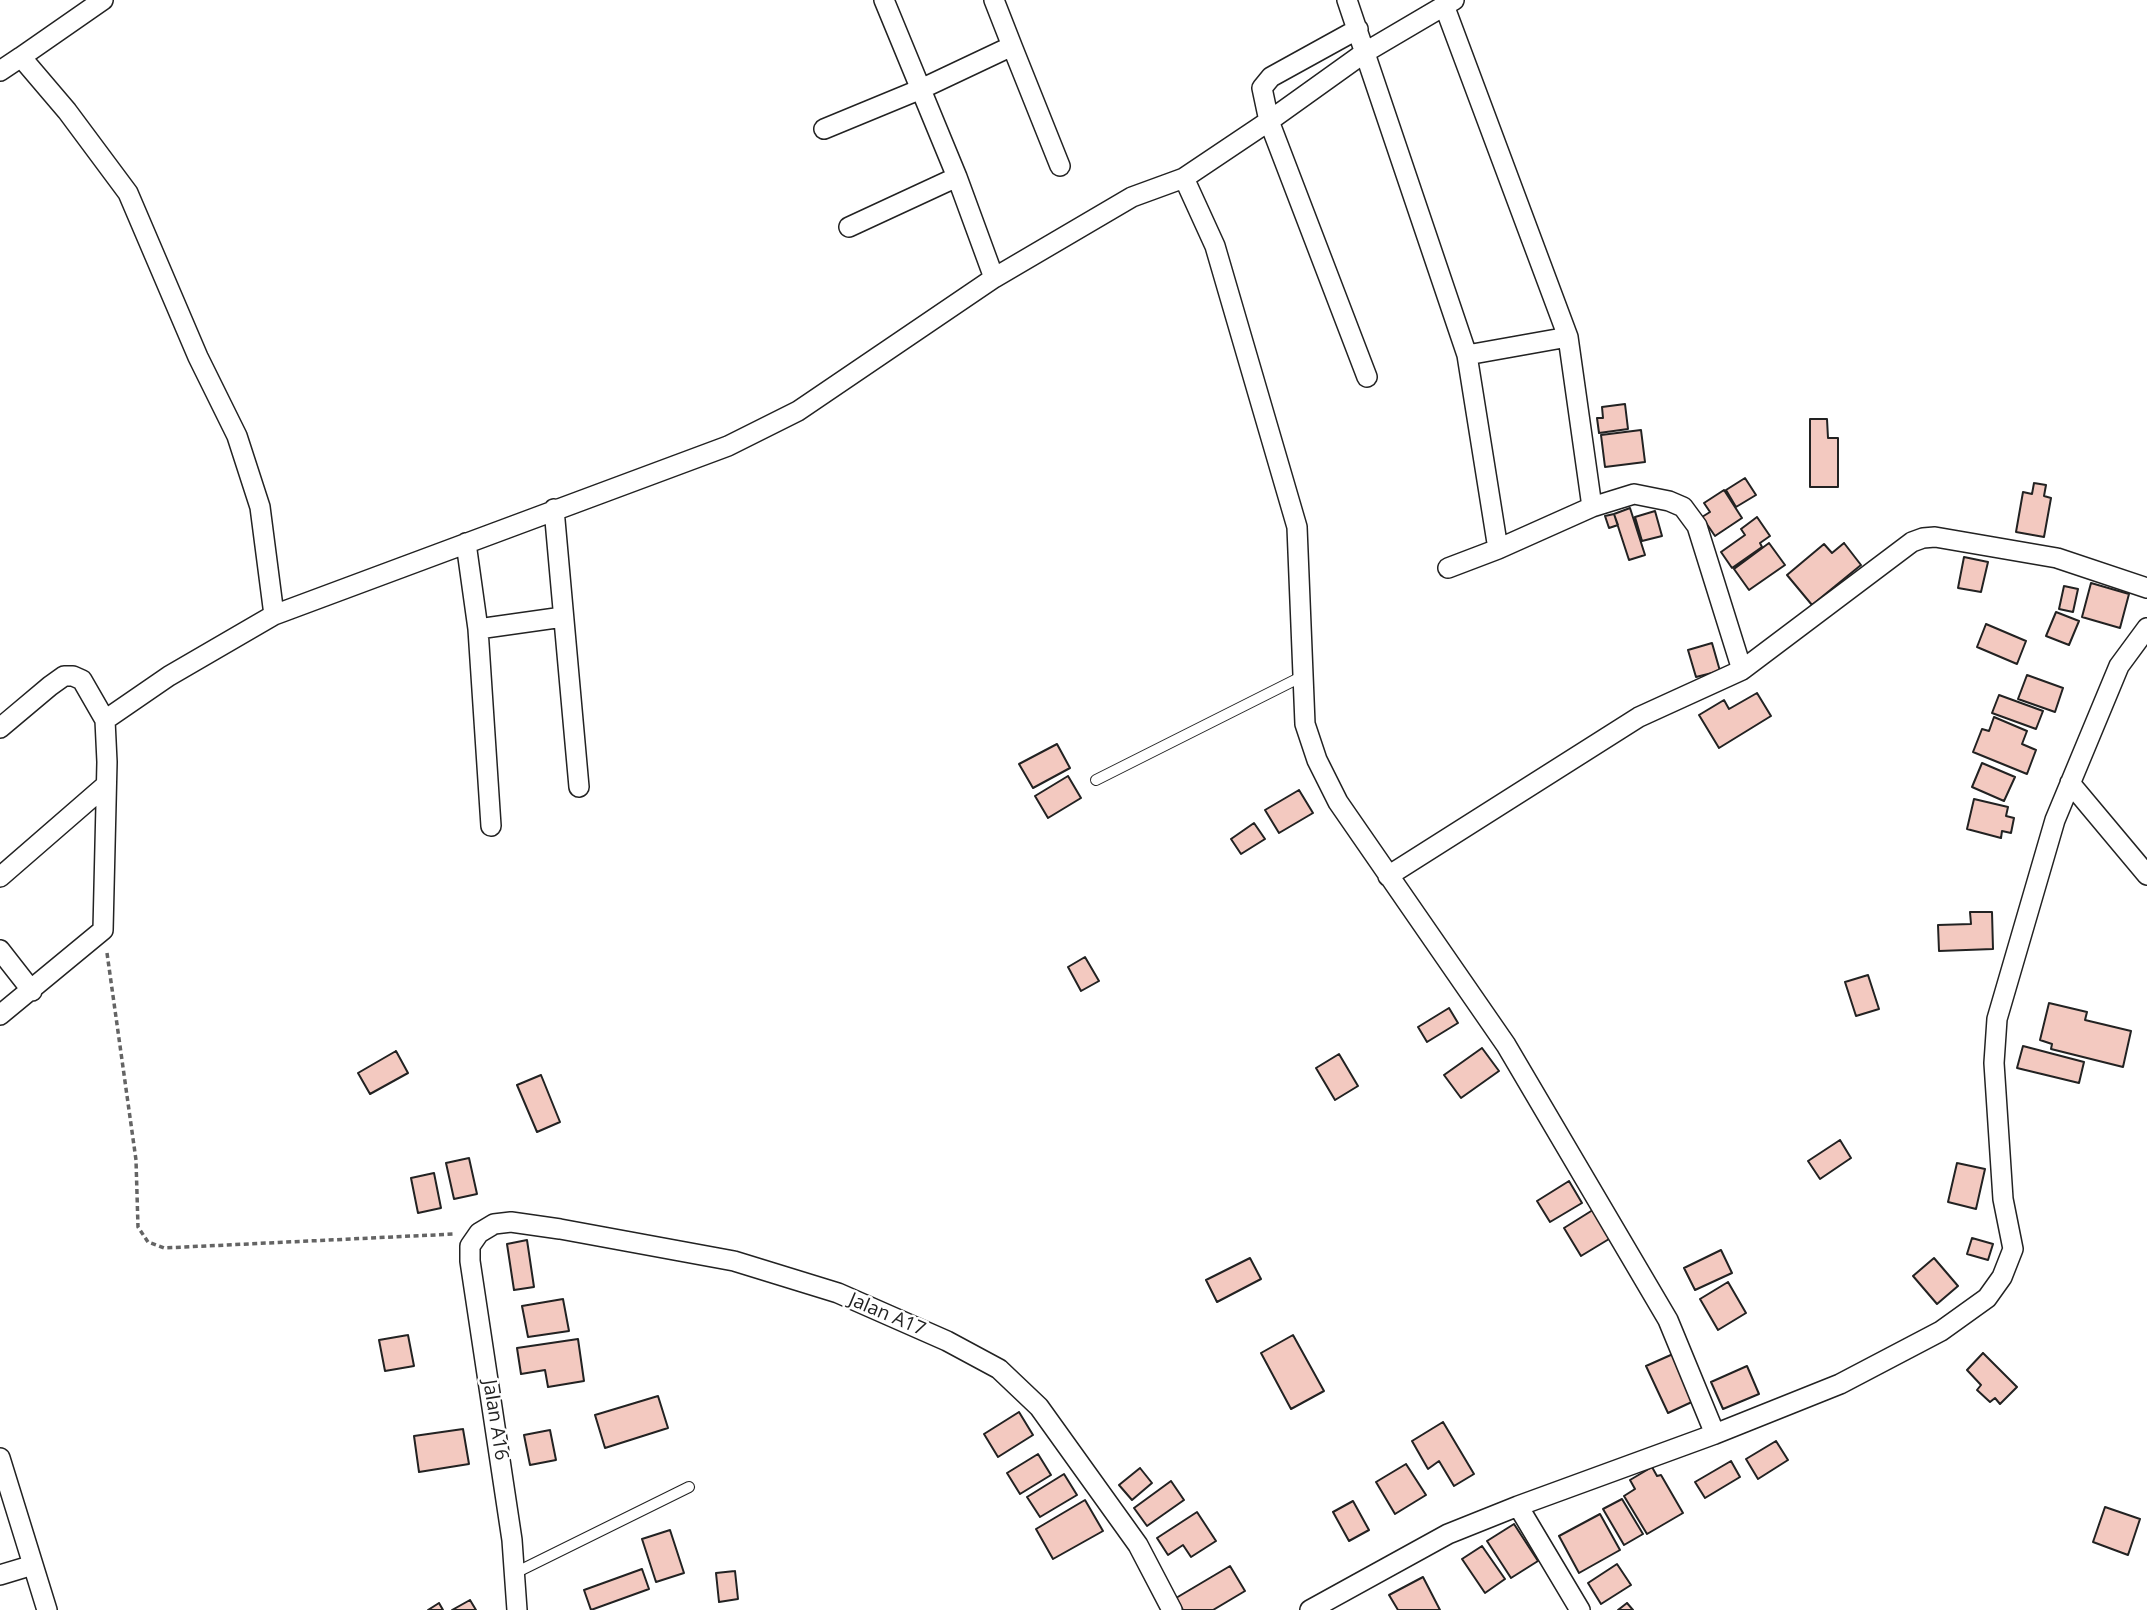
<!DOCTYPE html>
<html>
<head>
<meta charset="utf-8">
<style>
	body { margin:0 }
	canvas { display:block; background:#fff }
</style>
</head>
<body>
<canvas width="2147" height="1610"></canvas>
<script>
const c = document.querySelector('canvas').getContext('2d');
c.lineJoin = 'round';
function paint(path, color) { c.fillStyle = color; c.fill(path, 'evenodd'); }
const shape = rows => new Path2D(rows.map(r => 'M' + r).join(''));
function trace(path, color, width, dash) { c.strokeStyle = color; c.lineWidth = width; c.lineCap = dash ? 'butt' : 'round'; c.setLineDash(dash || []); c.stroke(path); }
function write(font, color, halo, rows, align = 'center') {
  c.font = font + ' "Open Sans",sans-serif'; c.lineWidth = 5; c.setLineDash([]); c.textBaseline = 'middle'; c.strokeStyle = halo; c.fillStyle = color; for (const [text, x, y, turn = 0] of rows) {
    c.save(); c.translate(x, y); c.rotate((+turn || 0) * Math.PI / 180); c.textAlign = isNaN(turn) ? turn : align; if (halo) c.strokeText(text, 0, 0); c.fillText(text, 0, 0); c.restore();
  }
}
const building = shape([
	[1625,404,1628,429,1599,433,1597,418,1603,418,1602,407,1625,404],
	[1810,419,1827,419,1828,438,1838,438,1838,487,1810,487,1810,419],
	[1641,430,1645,462,1605,467,1601,435,1641,430],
	[1745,478,1756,495,1736,507,1726,490,1745,478],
	[2034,483,2046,485,2044,496,2051,498,2044,537,2016,532,2023,492,2032,494,2034,483],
	[1724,490,1742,518,1715,536,1702,517,1710,512,1704,503,1724,490],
	[1630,508,1645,555,1629,560,1614,514,1630,508],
	[1655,511,1662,536,1642,541,1635,517,1655,511],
	[1614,514,1618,525,1609,528,1605,516,1614,514],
	[1757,517,1770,536,1760,543,1762,547,1732,568,1721,552,1745,535,1741,529,1757,517],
	[1769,543,1785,565,1749,590,1734,569,1769,543],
	[1844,543,1861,565,1812,605,1787,575,1824,544,1832,553,1844,543],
	[1964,557,1988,562,1981,592,1958,588,1964,557],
	[2091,583,2129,594,2120,628,2082,617,2091,583],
	[2064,586,2078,589,2073,612,2059,609,2064,586],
	[2056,612,2079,621,2069,645,2046,636,2056,612],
	[1986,624,2026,641,2017,664,1977,647,1986,624],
	[1712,643,1720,671,1696,677,1688,650,1712,643],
	[2027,675,2063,688,2055,712,2018,699,2027,675],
	[1757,693,1771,716,1719,748,1699,715,1724,700,1729,709,1757,693],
	[1999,695,2043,711,2036,729,1992,713,1999,695],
	[1994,717,2027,731,2022,744,2036,750,2027,774,1973,752,1982,729,1989,731,1994,717],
	[1057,744,1070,768,1033,788,1019,764,1057,744],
	[1982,763,2015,777,2004,801,1972,787,1982,763],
	[1068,776,1081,798,1048,818,1035,796,1068,776],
	[1299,790,1313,813,1279,833,1265,810,1299,790],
	[1974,799,2008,807,2006,816,2014,818,2011,833,2002,831,2001,838,1967,829,1974,799],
	[1254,823,1265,839,1241,854,1231,839,1254,823],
	[1970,912,1992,912,1993,949,1939,951,1938,925,1971,924,1970,912],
	[1085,957,1099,981,1081,991,1068,967,1085,957],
	[1868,975,1879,1009,1856,1016,1845,982,1868,975],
	[2049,1003,2087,1012,2085,1020,2131,1031,2123,1067,2051,1049,2052,1044,2040,1040,2049,1003],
	[1449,1008,1458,1023,1427,1042,1418,1027,1449,1008],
	[2023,1046,2084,1062,2079,1083,2017,1068,2023,1046],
	[1482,1048,1499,1071,1461,1098,1444,1075,1482,1048],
	[396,1051,408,1073,370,1094,358,1073,396,1051],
	[1339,1054,1358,1086,1335,1100,1316,1068,1339,1054],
	[541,1075,560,1122,537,1132,517,1085,541,1075],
	[1840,1140,1851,1158,1820,1179,1808,1161,1840,1140],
	[469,1158,477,1194,454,1199,446,1163,469,1158],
	[1957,1163,1985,1169,1976,1209,1948,1202,1957,1163],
	[434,1173,441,1208,418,1213,411,1178,434,1173],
	[1569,1181,1582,1203,1550,1222,1537,1201,1569,1181],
	[1596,1208,1614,1236,1581,1256,1564,1228,1596,1208],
	[1972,1238,1993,1244,1988,1260,1967,1254,1972,1238],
	[527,1240,534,1287,514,1290,507,1244,527,1240],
	[1721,1250,1732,1273,1695,1290,1684,1268,1721,1250],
	[1250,1258,1261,1279,1217,1302,1206,1280,1250,1258],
	[1934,1258,1958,1286,1937,1304,1913,1276,1934,1258],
	[1728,1282,1746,1313,1718,1330,1700,1299,1728,1282],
	[563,1299,569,1331,528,1337,522,1306,563,1299],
	[408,1335,414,1366,385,1371,379,1340,408,1335],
	[1293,1335,1324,1391,1291,1409,1261,1353,1293,1335],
	[578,1339,584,1381,548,1387,545,1370,521,1374,517,1348,578,1339],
	[1983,1353,2017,1387,2000,1404,1995,1398,1990,1402,1977,1390,1981,1385,1967,1370,1983,1353],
	[1673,1354,1694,1401,1668,1413,1646,1366,1673,1354],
	[1747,1366,1759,1394,1723,1409,1711,1382,1747,1366],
	[658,1396,668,1428,605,1448,595,1415,658,1396],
	[1019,1412,1033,1435,998,1457,984,1434,1019,1412],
	[1443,1422,1474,1474,1454,1486,1439,1461,1428,1469,1412,1441,1443,1422],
	[463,1429,469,1464,419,1472,414,1436,463,1429],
	[550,1430,556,1460,530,1465,524,1435,550,1430],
	[1776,1441,1788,1460,1758,1479,1746,1459,1776,1441],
	[1038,1454,1051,1475,1020,1494,1007,1473,1038,1454],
	[1731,1461,1740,1477,1705,1498,1695,1482,1731,1461],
	[1406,1464,1426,1495,1395,1514,1376,1482,1406,1464],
	[1652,1467,1657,1476,1661,1475,1683,1513,1647,1534,1624,1496,1635,1489,1630,1480,1652,1467],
	[1140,1468,1152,1483,1132,1500,1119,1485,1140,1468],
	[1064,1474,1077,1495,1040,1517,1027,1497,1064,1474],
	[1171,1481,1184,1500,1147,1526,1134,1508,1171,1481],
	[1622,1499,1643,1534,1624,1545,1603,1509,1622,1499],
	[1085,1500,1103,1531,1053,1559,1036,1529,1085,1500],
	[1353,1501,1369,1530,1349,1541,1333,1512,1353,1501],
	[2105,1507,2140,1519,2128,1555,2093,1542,2105,1507],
	[1197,1512,1216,1541,1191,1557,1183,1545,1168,1555,1157,1538,1197,1512],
	[1600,1514,1620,1550,1579,1573,1559,1536,1600,1514],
	[1514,1524,1538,1561,1511,1578,1487,1541,1514,1524],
	[670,1530,684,1573,656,1582,642,1539,670,1530],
	[1482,1546,1505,1579,1485,1593,1462,1559,1482,1546],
	[1617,1564,1631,1585,1601,1604,1588,1583,1617,1564],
	[1230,1566,1245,1591,1213,1610,1183,1610,1176,1598,1230,1566],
	[642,1569,649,1589,591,1610,584,1590,642,1569],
	[735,1571,738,1599,719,1602,716,1573,735,1571],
	[1423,1577,1440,1610,1398,1610,1389,1595,1423,1577],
	[470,1600,476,1610,452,1610,470,1600],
	[439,1603,443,1610,428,1610,439,1603],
	[1627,1603,1633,1610,1618,1610,1627,1603]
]);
const path = shape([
	[107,953,136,1160,138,1227,148,1242,164,1248,454,1234]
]);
const lane = shape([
	[1096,780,1303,676],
	[515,1573,689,1487]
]);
const street = shape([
	[103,0,21,57,67,111,128,193,198,357,237,436,260,507,274,615],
	[884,0,957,177,994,278],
	[1347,0,1467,355,1498,549],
	[1444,5,1568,337,1592,507],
	[1358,29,1271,77,1262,88,1269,121,1367,377],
	[1012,46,1060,166],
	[0,71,21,57],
	[824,129,921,89,1012,46,994,0],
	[1184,178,1215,246,1297,527,1305,724,1317,760,1338,802,1506,1045,1668,1320,1715,1434],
	[849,227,957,177],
	[1467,355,1568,337],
	[554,509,579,787],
	[466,543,478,629,491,826],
	[1448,568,1498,549,1592,507,1634,494,1669,501,1683,507,1697,526,1742,670],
	[478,629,563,617],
	[105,720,169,676,274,615,728,446,798,411,994,278,1132,197,1184,178,1269,121,1364,53,1454,0],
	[0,728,50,686,64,676,73,676,82,680,105,720,107,762,103,930,0,1015],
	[2070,783,2147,875],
	[1388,876,1639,717,1742,670,1912,542,1923,538,1935,537,2057,558,2147,588],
	[0,877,106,785],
	[0,950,32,991],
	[0,1458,47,1610],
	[1518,1506,1580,1610],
	[0,1575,33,1565],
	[517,1610,512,1540,470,1261,470,1246,479,1233,494,1224,511,1222,560,1229,734,1261,838,1293,947,1341,999,1369,1039,1407,1138,1545,1172,1610],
	[1310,1610,1448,1534,1518,1506,1715,1434,1840,1384,1941,1331,1987,1298,2002,1277,2013,1249,2003,1199,1994,1063,1997,1019,2055,820,2119,666,2147,628]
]);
const streetNames = [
	["Jalan A17",887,1315,23],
	["Jalan A16",495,1420,81]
];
paint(building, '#f3c9c0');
trace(building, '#222', 2);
trace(lane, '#222', 12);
trace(street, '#222', 22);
trace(path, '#646464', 3.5, [5, 3.5]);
trace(lane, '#fff', 10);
trace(street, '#fff', 19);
write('19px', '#222', '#fff', streetNames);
</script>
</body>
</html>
